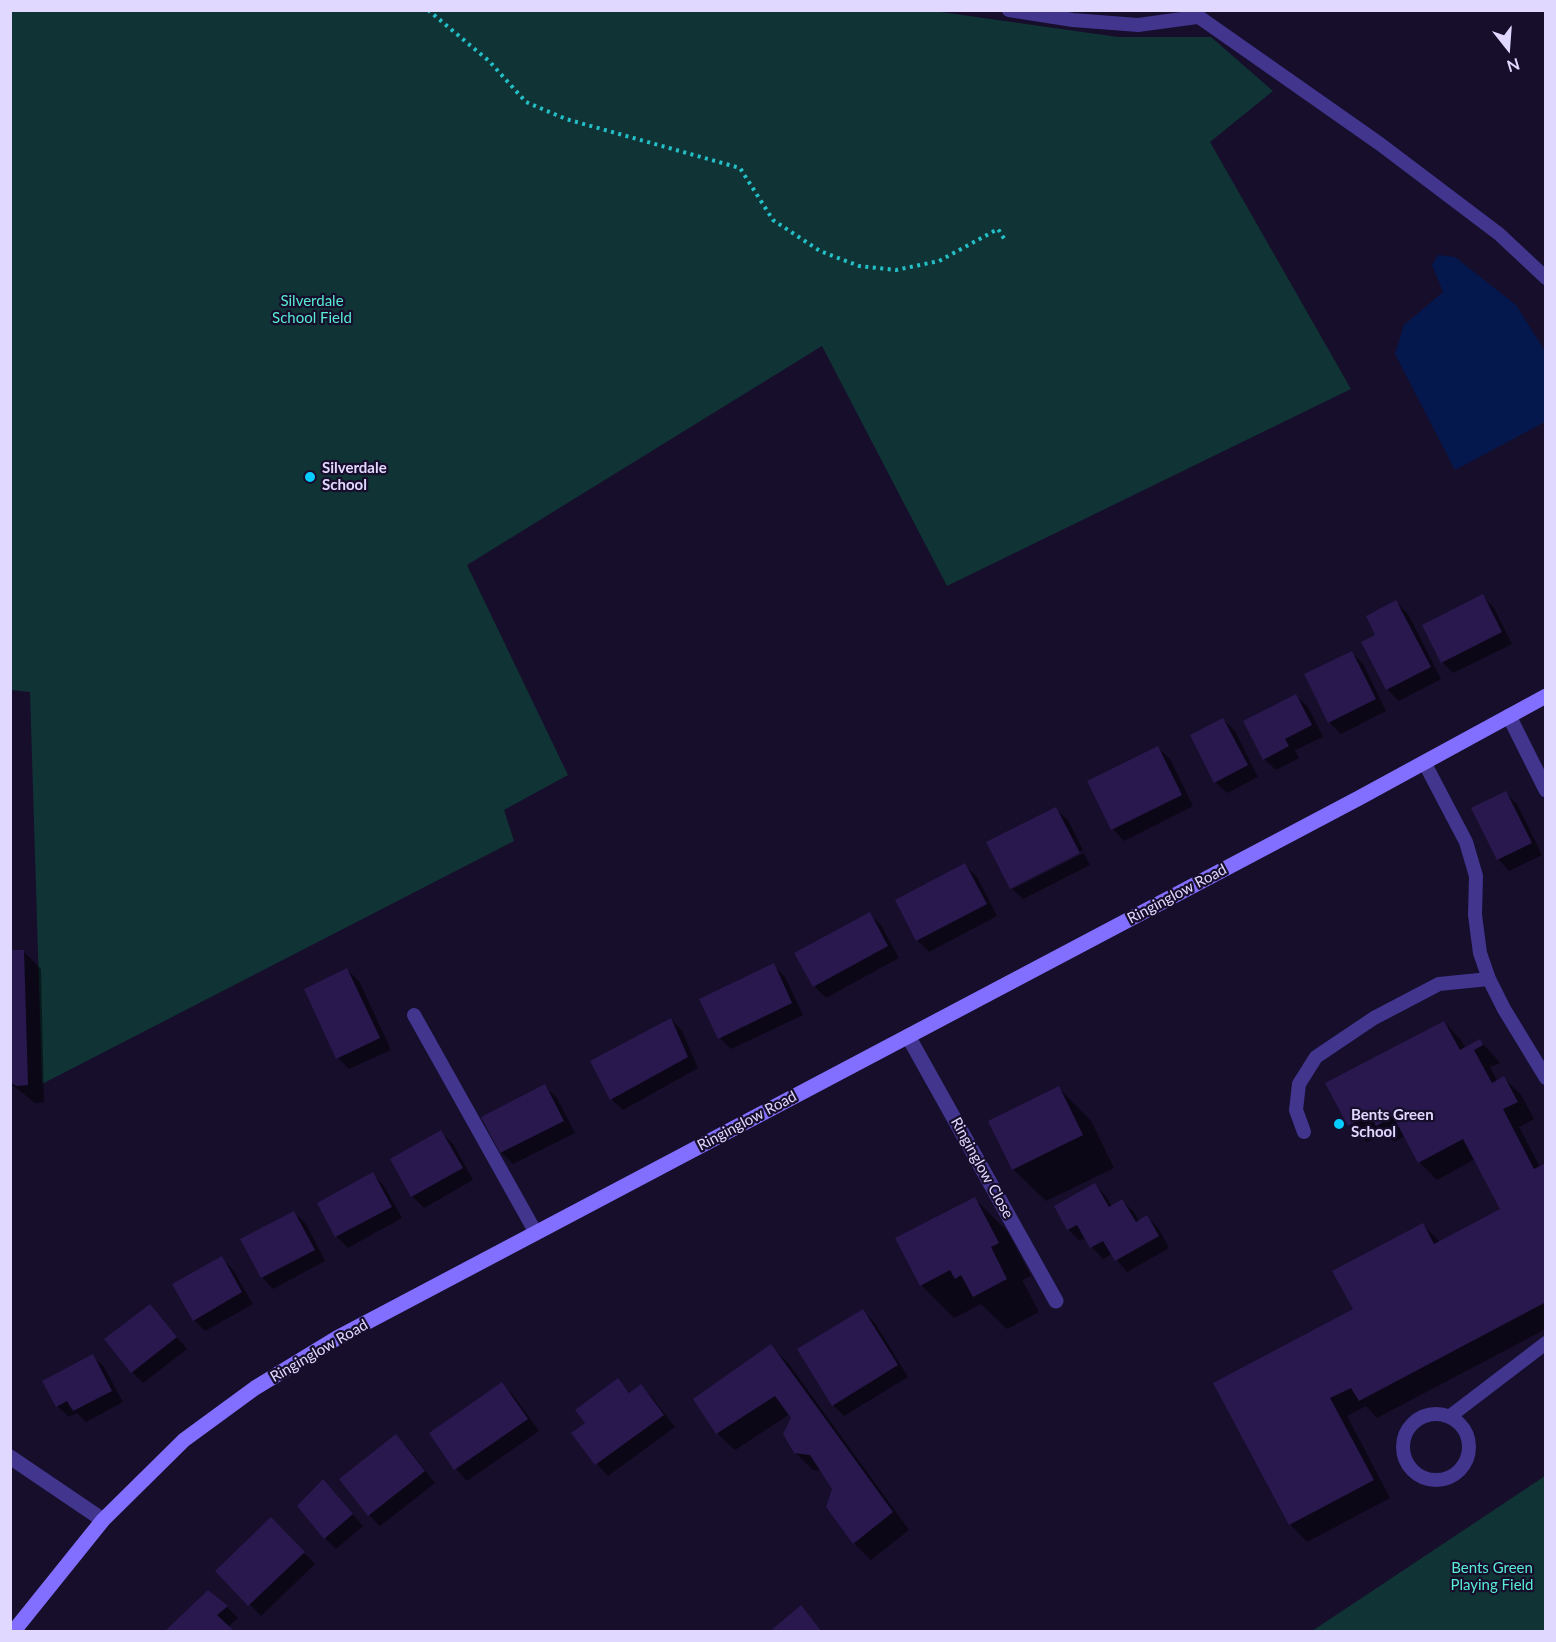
<!DOCTYPE html>
<html>
<head>
<meta charset="utf-8">
<style>
	body { margin:0 }
	#map { position:relative; width:1556px; height:1642px; overflow:hidden; background:#160e2b; font-family:Lato,sans-serif }
	canvas { display:block }
	.frame { position:absolute; inset:0; border:12px solid #e1d8ff; pointer-events:none }
	.north { position:absolute; left:1478px; top:18px; width:60px; height:60px; -webkit-text-stroke:4px #160e2b; paint-order:stroke; rotate:163deg; font-size:16px; font-weight:700; line-height:24px; text-align:center; color:#e1d8ff }
	.north::after { content:''; display:block; margin:auto; width:21px; height:27px; background:#e1d8ff; clip-path:polygon(50% 0,100% 100%,50% 72%,0 100%) }
</style>
</head>
<body>
<div id="map">
<canvas width="1556" height="1642"></canvas>
<div class="frame"></div>
<div class="north">N</div>
</div>
<script>
const c = document.querySelector('canvas').getContext('2d');
c.lineJoin = 'round';
function paint(path, color) { c.fillStyle = color; c.fill(path, 'evenodd'); }
const shape = rows => new Path2D(rows.map(r => 'M' + r).join(''));
function trace(path, color, width, dash) { c.strokeStyle = color; c.lineWidth = width; c.lineCap = dash ? 'butt' : 'round'; c.setLineDash(dash || []); c.stroke(path); }
function write(font, color, halo, rows, align = 'center') {
  c.font = font + ' Lato,sans-serif'; c.lineWidth = 4.5; c.setLineDash([]); c.textBaseline = 'middle'; c.strokeStyle = halo; c.fillStyle = color; for (const [text, x, y, turn = 0] of rows) {
    c.save(); c.translate(x, y); c.rotate((+turn || 0) * Math.PI / 180); c.textAlign = isNaN(turn) ? turn : align; if (halo) c.strokeText(text, 0, 0); c.fillText(text, 0, 0); c.restore();
  }
}
const green = shape([
	[934,11,1118,37,1211,37,1273,91,1210,142,1351,389,947,586,822,346,467,565,568,775,504,810,514,841,42,1084,30,692,10,690,11,11],
	[1545,1476,1545,1631,1312,1631]
]);
const water = shape([
	[1438,255,1455,257,1516,305,1545,351,1545,422,1455,470,1395,354,1404,325,1443,292,1432,265]
]);
const shadow = shape([
	[1483,596,1494,608,1512,644,1453,673,1442,662],
	[1396,602,1408,614,1441,679,1399,701,1387,689,1377,636],
	[1352,653,1363,664,1386,711,1341,734,1329,722],
	[1296,696,1308,707,1323,737,1295,750,1299,758,1276,770,1264,759],
	[1223,720,1235,731,1258,777,1227,793,1215,782],
	[1158,748,1170,759,1193,806,1124,841,1113,829],
	[1505,793,1517,804,1542,855,1509,871,1498,859],
	[1056,809,1068,820,1083,850,1013,885,1013,889,1084,853,1090,865,1023,899,1011,888],
	[965,865,977,877,997,916,929,952,917,940],
	[869,914,881,925,899,958,826,998,814,986],
	[10,951,23,951,41,969,44,1102,35,1103,10,1083],
	[773,965,785,977,803,1015,731,1049,720,1038],
	[347,970,359,981,391,1050,349,1069,338,1058],
	[671,1019,682,1031,698,1068,623,1110,611,1099],
	[1444,1022,1461,1040,1466,1049,1480,1041,1497,1059,1500,1063,1490,1067,1498,1082,1504,1078,1521,1095,1534,1119,1519,1127,1540,1167,1546,1165,1546,1329,1377,1418,1366,1406,1347,1416,1390,1498,1307,1542,1290,1524,1355,1309,1423,1225,1440,1242,1502,1210,1475,1159,1437,1180,1419,1162,1405,1136,1394,1142,1385,1133,1367,1142,1349,1125],
	[545,1086,557,1098,575,1133,513,1164,502,1153,483,1117],
	[1059,1088,1091,1121,1114,1168,1046,1201,1013,1169],
	[441,1132,453,1144,473,1180,424,1208,412,1196,392,1160],
	[373,1174,384,1186,402,1218,348,1248,336,1236],
	[1095,1185,1106,1196,1112,1207,1122,1201,1134,1212,1139,1222,1147,1217,1159,1229,1169,1248,1127,1272,1112,1254,1103,1259,1092,1247,1086,1238,1080,1241,1069,1230,1056,1207],
	[975,1199,1007,1231,1031,1276,1022,1280,1039,1312,1007,1329,981,1304,954,1318,921,1285],
	[294,1212,306,1224,325,1261,273,1289,262,1277],
	[222,1258,233,1270,253,1304,205,1331,194,1320],
	[150,1306,187,1349,143,1383,132,1372],
	[863,1311,875,1323,908,1377,844,1416,833,1405],
	[771,1346,788,1363,909,1530,871,1560,854,1543,834,1488,822,1471,813,1470,795,1452,792,1417,790,1414,735,1450,717,1433],
	[92,1356,104,1367,123,1402,86,1422,77,1413,69,1417,57,1406],
	[618,1380,630,1393,641,1386,652,1397,675,1427,608,1476,597,1464,573,1433,587,1423],
	[502,1384,513,1395,539,1431,467,1481,456,1469,431,1434],
	[396,1436,407,1447,435,1483,380,1526,369,1515],
	[334,1493,363,1526,336,1549,325,1538],
	[271,1519,315,1564,261,1616,217,1571],
	[227,1607,238,1618,228,1627,166,1632]
]);
const building = shape([
	[1483,594,1502,632,1441,663,1422,625],
	[1396,600,1431,667,1386,690,1361,642,1375,635,1366,616],
	[1352,651,1376,699,1328,723,1304,674],
	[1296,694,1312,725,1285,739,1289,746,1263,760,1243,721],
	[1223,718,1248,765,1214,783,1190,735],
	[1158,746,1182,795,1111,830,1087,781],
	[1506,791,1532,843,1497,860,1471,808],
	[1056,807,1080,853,1010,889,986,842],
	[965,863,987,904,916,941,895,900],
	[870,912,888,946,813,987,794,953],
	[10,950,24,950,28,1085,16,1086,10,1082],
	[774,963,792,1003,718,1039,699,999],
	[347,968,380,1038,336,1059,304,989],
	[671,1018,688,1057,610,1100,590,1061],
	[1444,1021,1460,1050,1480,1039,1483,1045,1474,1050,1492,1083,1504,1076,1518,1102,1503,1109,1534,1169,1546,1163,1546,1302,1359,1401,1351,1388,1330,1398,1374,1480,1289,1525,1213,1383,1353,1309,1332,1271,1423,1223,1434,1244,1500,1209,1463,1139,1418,1163,1393,1116,1376,1126,1370,1114,1348,1126,1325,1083],
	[545,1084,564,1121,500,1153,481,1117],
	[1059,1086,1083,1135,1012,1170,988,1121],
	[441,1130,463,1168,411,1197,390,1159],
	[373,1172,392,1207,335,1237,317,1203],
	[1095,1183,1109,1207,1122,1199,1136,1222,1147,1215,1159,1236,1115,1261,1103,1241,1090,1248,1077,1225,1067,1230,1054,1206],
	[975,1197,999,1243,991,1247,1007,1279,973,1297,961,1275,955,1279,950,1270,920,1286,895,1238],
	[294,1211,315,1250,261,1278,240,1239],
	[222,1256,242,1292,193,1321,172,1284],
	[150,1304,177,1337,131,1373,104,1339],
	[863,1309,898,1365,832,1406,797,1349],
	[771,1344,893,1512,853,1544,826,1507,832,1489,810,1455,794,1453,783,1434,791,1418,775,1396,716,1434,693,1399],
	[93,1354,112,1391,73,1411,67,1401,56,1407,42,1381],
	[618,1378,629,1393,641,1384,664,1415,595,1465,571,1433,585,1423,575,1410],
	[502,1382,528,1419,454,1470,429,1433],
	[396,1434,425,1471,368,1516,339,1479],
	[323,1479,353,1514,324,1539,297,1506],
	[271,1517,305,1552,248,1606,215,1571],
	[208,1590,228,1606,217,1615,235,1632,164,1632],
	[801,1605,822,1632,769,1632]
]);
const path = shape([
	[428,10,489,61,526,102,566,119,740,168,773,220,820,251,859,266,896,270,939,261,998,229,1005,240]
]);
const lane = shape([
	[1009,10,1073,20,1138,25,1197,17],
	[1189,10,1380,144,1499,234,1546,278],
	[1424,762,1466,842,1476,876,1475,915,1480,953,1489,979,1504,1009,1546,1078],
	[414,1015,536,1233],
	[1304,1132,1296,1110,1299,1084,1316,1057,1374,1018,1439,984,1489,979],
	'1403 1447a33 33 0 1 1 66 0a33 33 0 1 1-66 0Z',
	[1449,1417,1546,1343]
]);
const street = shape([
	[1509,716,1546,790],
	[908,1036,1056,1301],
	[10,1457,103,1520]
]);
const secondary = shape([
	[13,1632,103,1520,184,1440,255,1388,337,1338,1359,798,1546,696]
]);
const markers = [
	[310,477,6,"#04ccff"],
	[1339,1124,6,"#04ccff"]
];
const parkNames = [
	["Silverdale",312,301],
	["School Field",312,318],
	["Bents Green",1492,1568],
	["Playing Field",1492,1585]
];
const poiNames = [
	["Silverdale",322,468],
	["School",322,485],
	["Bents Green",1351,1115],
	["School",1351,1132]
];
const streetNames = [
	["Ringinglow Road",1177,894,-28],
	["Ringinglow Road",747,1121,-28],
	["Ringinglow Close",982,1168,61],
	["Ringinglow Road",319,1351,-30]
];
paint(green, '#103336');
paint(water, '#05184d');
paint(shadow, '#0007');
paint(building, '#29184e');
trace(path, '#24c0c7', 4, [3, 4.5]);
trace(lane, '#41358e', 14);
trace(street, '#41358e', 15);
trace(secondary, '#826fff', 15);
for (const [x, y, r, color] of markers) { const dot = new Path2D(); dot.arc(x, y, r, 0, 2 * Math.PI); c.fillStyle = color; c.fill(dot); trace(dot, '#160e2b', 2); }
write('15px', '#58ebd6', '#160e2b', parkNames);
write('bold 15px', '#e1d8ff', '#160e2b', poiNames, 'left');
write('15px', '#e1d8ff', '#160e2b', streetNames);
</script>
</body>
</html>
